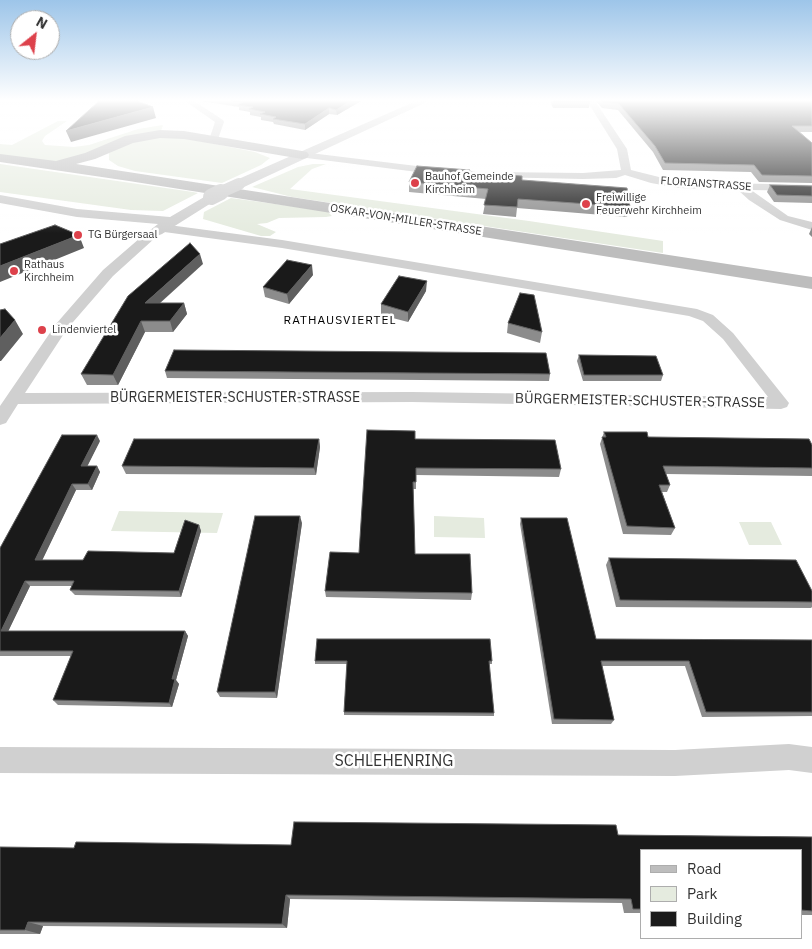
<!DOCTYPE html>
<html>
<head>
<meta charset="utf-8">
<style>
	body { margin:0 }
	#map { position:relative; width:812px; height:949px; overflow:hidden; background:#fff; font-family:"IBM Plex Sans",sans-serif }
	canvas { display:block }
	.legend { position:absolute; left:640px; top:849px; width:162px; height:90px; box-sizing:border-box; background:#fff; border:1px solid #adadad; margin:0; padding:6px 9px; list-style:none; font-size:15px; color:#333 }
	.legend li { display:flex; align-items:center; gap:10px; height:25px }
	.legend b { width:25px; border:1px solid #adadad }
	.north { position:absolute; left:10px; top:10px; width:50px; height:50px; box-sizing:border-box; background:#fff; border:1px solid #adadad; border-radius:50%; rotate:29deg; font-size:14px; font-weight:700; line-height:20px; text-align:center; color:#333 }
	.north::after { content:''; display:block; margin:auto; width:18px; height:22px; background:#dd414b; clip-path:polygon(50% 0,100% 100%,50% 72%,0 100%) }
</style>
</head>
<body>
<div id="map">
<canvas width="812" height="949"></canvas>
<ul class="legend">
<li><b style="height:6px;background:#bdbdbd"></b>Road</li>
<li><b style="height:14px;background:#e5ebdf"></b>Park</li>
<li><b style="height:14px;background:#1a1a1a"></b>Building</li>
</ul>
<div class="north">N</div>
</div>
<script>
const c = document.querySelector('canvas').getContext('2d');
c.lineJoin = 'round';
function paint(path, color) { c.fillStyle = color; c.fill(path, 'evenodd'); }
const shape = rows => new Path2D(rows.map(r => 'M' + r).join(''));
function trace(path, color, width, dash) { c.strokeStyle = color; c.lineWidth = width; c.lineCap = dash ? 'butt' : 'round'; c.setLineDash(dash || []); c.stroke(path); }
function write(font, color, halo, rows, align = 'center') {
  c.font = font + ' "IBM Plex Sans",sans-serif'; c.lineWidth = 5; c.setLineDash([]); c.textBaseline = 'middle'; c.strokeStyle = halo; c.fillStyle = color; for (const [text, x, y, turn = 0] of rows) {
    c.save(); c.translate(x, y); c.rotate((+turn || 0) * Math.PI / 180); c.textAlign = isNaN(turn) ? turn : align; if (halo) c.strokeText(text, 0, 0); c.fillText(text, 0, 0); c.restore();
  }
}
const green = shape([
	[58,121,67,121,45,136,42,141,45,145,74,147,89,145,138,129,163,125,161,131,83,158,50,162,0,155,0,144,12,145],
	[155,138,185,138,255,152,270,158,261,165,222,183,135,171,118,166,109,160,109,153,121,146,137,140],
	[0,164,193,192,198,193,163,211,131,210,0,192],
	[313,164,326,164,312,169,290,189,529,221,663,241,663,253,292,197,252,187,298,167],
	[231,198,327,211,332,216,326,217,279,218,267,223,257,224,276,232,270,236,261,236,203,219,204,212],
	[119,511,223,513,217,533,111,531],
	[434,516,484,518,485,538,434,537],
	[739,522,771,522,782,545,749,545]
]);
const minor = shape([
	[185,101,194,101,223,120,224,122,217,142,211,142,209,140,215,122,185,101],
	[587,101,595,101,627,149,631,170,679,182,812,185,812,191,751,190,788,216,812,222,812,230,780,220,749,200,738,190,679,188,651,183,625,175,616,178,583,179,489,177,488,175,489,173,493,172,583,173,621,170,617,149,587,101],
	[302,152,441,169,446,172,441,175,299,157,297,155,302,152],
	[161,224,282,240,697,309,713,315,733,333,789,403,787,407,781,409,412,402,18,404,6,423,0,425,0,406,56,324,103,270,147,232,151,231,157,235,155,238,113,276,67,329,25,393,412,392,768,397,723,339,703,321,689,316,282,248,157,231,155,228,161,224],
	[789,744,812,747,812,773,789,770,675,776,0,773,0,747,675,750,789,744]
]);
const tertiary = shape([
	[416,101,429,101,244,187,234,187,232,184,234,181,416,101],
	[211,193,216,194,218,197,216,200,162,234,157,236,152,234,149,231,158,224,77,217,0,203,0,195,77,209,170,217,211,193]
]);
const secondary = shape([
	[160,130,184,131,302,151,307,152,309,155,307,158,302,159,184,139,160,138,133,143,95,159,76,164,812,277,812,289,129,181,0,162,0,154,56,161,85,153,125,136,160,130]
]);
const tertiaryBridgeFar1 = shape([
	[219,193,239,184]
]);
const tertiaryBridge = shape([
	[211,197,221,192]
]);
const wall = shape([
	[200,101,361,101,337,115,329,114,305,130,274,124,273,122,261,120,261,117,250,115,250,112,239,110,239,107],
	[550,101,590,101,590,102,589,108,553,108],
	[596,101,812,101,812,132,800,132,812,143,812,183,759,182,751,172,663,170,653,152,618,110,602,108],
	[470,170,470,172,522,180,630,207,627,217,517,208,516,217,483,214,486,199,409,192,409,182],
	[770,185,812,186,812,203,774,202,767,192],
	[812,227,812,237,809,234],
	[203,264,160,303,184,303,187,314,173,332,145,332,118,385,87,385,81,374],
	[313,275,289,304,265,297,263,287],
	[426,291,408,322,381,315,381,304],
	[508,323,542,332,540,343,507,333],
	[579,355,663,375,661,381,583,381,577,361],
	[165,371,550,374,549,381,167,378],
	[604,432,648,437,812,445,812,476,666,474,670,485,667,492,662,492,675,528,671,535,623,534,600,444],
	[319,439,320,447,316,475,126,474,122,466],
	[415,439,561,469,559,477,416,475,416,489,413,489,415,554,472,593,471,600,326,597,325,591,359,553],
	[100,441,87,466,97,466,100,472,92,490,76,490,42,560,83,560,174,553,199,525,201,531,181,597,75,595,70,590,72,586,30,586,8,631,185,631,188,636,176,680,179,684,172,707,58,705,53,700,71,656,0,656,0,548],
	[521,518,596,639,812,640,812,716,702,717,685,666,602,666,614,720,611,724,552,724,520,524],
	[302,523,277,698,220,697,217,692],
	[609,558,812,591,812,607,811,608,616,607,606,565],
	[315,661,492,661,492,664,489,664,494,713,494,716,344,715,344,712,347,664,315,664],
	[618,835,812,837,812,915,801,915,801,850,641,850,641,913,624,913,622,903,290,899,287,928,43,926,40,934,0,934,0,847,74,848,291,845]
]);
const shadedWall = shape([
	[351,101,361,101,337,115,336,110],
	[153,107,156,118,71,142,66,131],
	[329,108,329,114,305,130,305,124],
	[79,235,84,248,0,282,0,266],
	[200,254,203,264,149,313,145,303],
	[312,265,313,275,289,304,287,294],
	[427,281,426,291,408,322,408,312],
	[184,303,187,314,173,332,170,321],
	[15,320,23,334,1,361,0,361,0,338],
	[141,321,145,332,118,385,113,375],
	[97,435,100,441,85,471,81,466],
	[319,439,320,447,316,475,314,468],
	[97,466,100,472,92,490,88,484],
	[72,484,76,490,40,565,35,560],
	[300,516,302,523,277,698,275,692],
	[199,525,201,531,181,597,179,591],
	[25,581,30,586,6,636,1,631],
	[185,631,188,636,176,680,179,684,172,707,169,703,172,679],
	[286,895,290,899,287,928,282,924],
	[28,922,43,926,40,934,25,930]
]);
const building = shape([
	[99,101,137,101,153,107,66,131,99,101],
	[232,101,351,101,336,110,329,108,305,124,273,119,276,117,260,114,265,112,249,109,253,107,238,105,243,102,232,101],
	[602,101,812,101,812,126,792,126,812,143,812,176,762,175,754,165,665,163,655,146,619,104,603,102,602,101],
	[554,102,554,101,590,101,590,102,554,102],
	[417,166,470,170,469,172,522,176,522,180,627,188,630,207,518,199,517,207,484,205,488,189,409,182,417,166],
	[770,185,812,186,812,196,777,195,770,185],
	[55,225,79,235,0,266,0,244,55,225],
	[190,243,200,254,145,303,184,303,170,321,141,321,113,375,81,374,128,296,190,243],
	[287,260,312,265,287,294,263,287,287,260],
	[399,276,427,281,408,312,381,304,399,276],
	[520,293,534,295,542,332,508,323,520,293],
	[5,309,15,320,0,338,0,310,5,309],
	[174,350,546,353,550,374,165,371,174,350],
	[579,355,656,356,663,375,584,375,579,355],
	[367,430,415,431,415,439,555,440,561,469,416,468,416,482,413,482,415,554,470,554,472,593,325,591,330,552,359,553,367,430],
	[604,432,647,432,648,437,809,439,812,445,812,468,663,466,670,485,659,485,675,528,627,526,602,437,606,437,604,432],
	[62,435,97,435,81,466,97,466,88,484,72,484,35,560,83,560,88,551,174,553,185,520,199,525,179,591,70,590,74,581,25,581,1,631,185,631,172,679,175,679,169,703,53,700,73,651,0,651,0,548,62,435],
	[134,439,319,439,314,468,122,466,134,439],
	[255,516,300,516,275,692,217,692,255,516],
	[521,518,567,518,596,639,812,640,812,712,706,712,689,661,601,661,614,720,554,719,521,518],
	[609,558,796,560,812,591,812,602,620,600,609,558],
	[317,639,490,639,492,661,489,661,494,713,344,712,347,661,315,661,317,639],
	[294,822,616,825,618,835,812,837,812,911,801,910,801,850,641,850,641,909,633,909,631,899,286,895,282,924,28,922,25,930,0,930,0,847,74,848,76,842,291,845,294,822]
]);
const markers = [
	[415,183,5,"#dd414b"],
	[586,204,5,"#dd414b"],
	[78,235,5,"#dd414b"],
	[14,271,5,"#dd414b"],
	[42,330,5,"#dd414b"]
];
const farPoinames = [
	["Bauhof Gemeinde",425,177],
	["Kirchheim",425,190],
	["Freiwillige",596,198],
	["Feuerwehr Kirchheim",596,211],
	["TG Bürgersaal",88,235],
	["Rathaus",24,265],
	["Kirchheim",24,278],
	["Lindenviertel",52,330]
];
const farStreetnames = [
	["FLORIANSTRASSE",706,184,4],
	["OSKAR-VON-MILLER-STRASSE",406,220,9]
];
const farNeighbourhoodnames = [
	["RATHAUSVIERTEL",340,321]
];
const streetNames = [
	["BÜRGERMEISTER-SCHUSTER-STRASSE",235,398],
	["BÜRGERMEISTER-SCHUSTER-STRASSE",640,401,1]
];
const nearStreetnames = [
	["SCHLEHENRING",394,761]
];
paint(green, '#e5ebdf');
paint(minor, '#d0d0d0');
paint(tertiary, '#d0d0d0');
paint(secondary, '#bdbdbd');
trace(tertiaryBridgeFar1, '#d0d0d0', 12);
trace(tertiaryBridge, '#d0d0d0', 16);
paint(wall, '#8c8c8c');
paint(shadedWall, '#5f5f5f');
paint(building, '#1a1a1a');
trace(building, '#5f5f5f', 1);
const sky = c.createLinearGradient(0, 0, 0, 233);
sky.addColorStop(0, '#9dc5e9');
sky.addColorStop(0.43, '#fff');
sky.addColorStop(1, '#ffffff00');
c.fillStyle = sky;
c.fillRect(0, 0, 812, 233);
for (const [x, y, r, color] of markers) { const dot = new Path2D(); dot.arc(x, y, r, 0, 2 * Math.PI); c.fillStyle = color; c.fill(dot); trace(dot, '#fff', 2); }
write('11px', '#333', '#fff', farPoinames, 'left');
write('11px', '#333', '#fff', farStreetnames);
c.letterSpacing = '1px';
write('12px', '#000', '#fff', farNeighbourhoodnames);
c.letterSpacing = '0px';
write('14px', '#333', '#fff', streetNames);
write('16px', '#333', '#fff', nearStreetnames);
</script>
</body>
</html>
